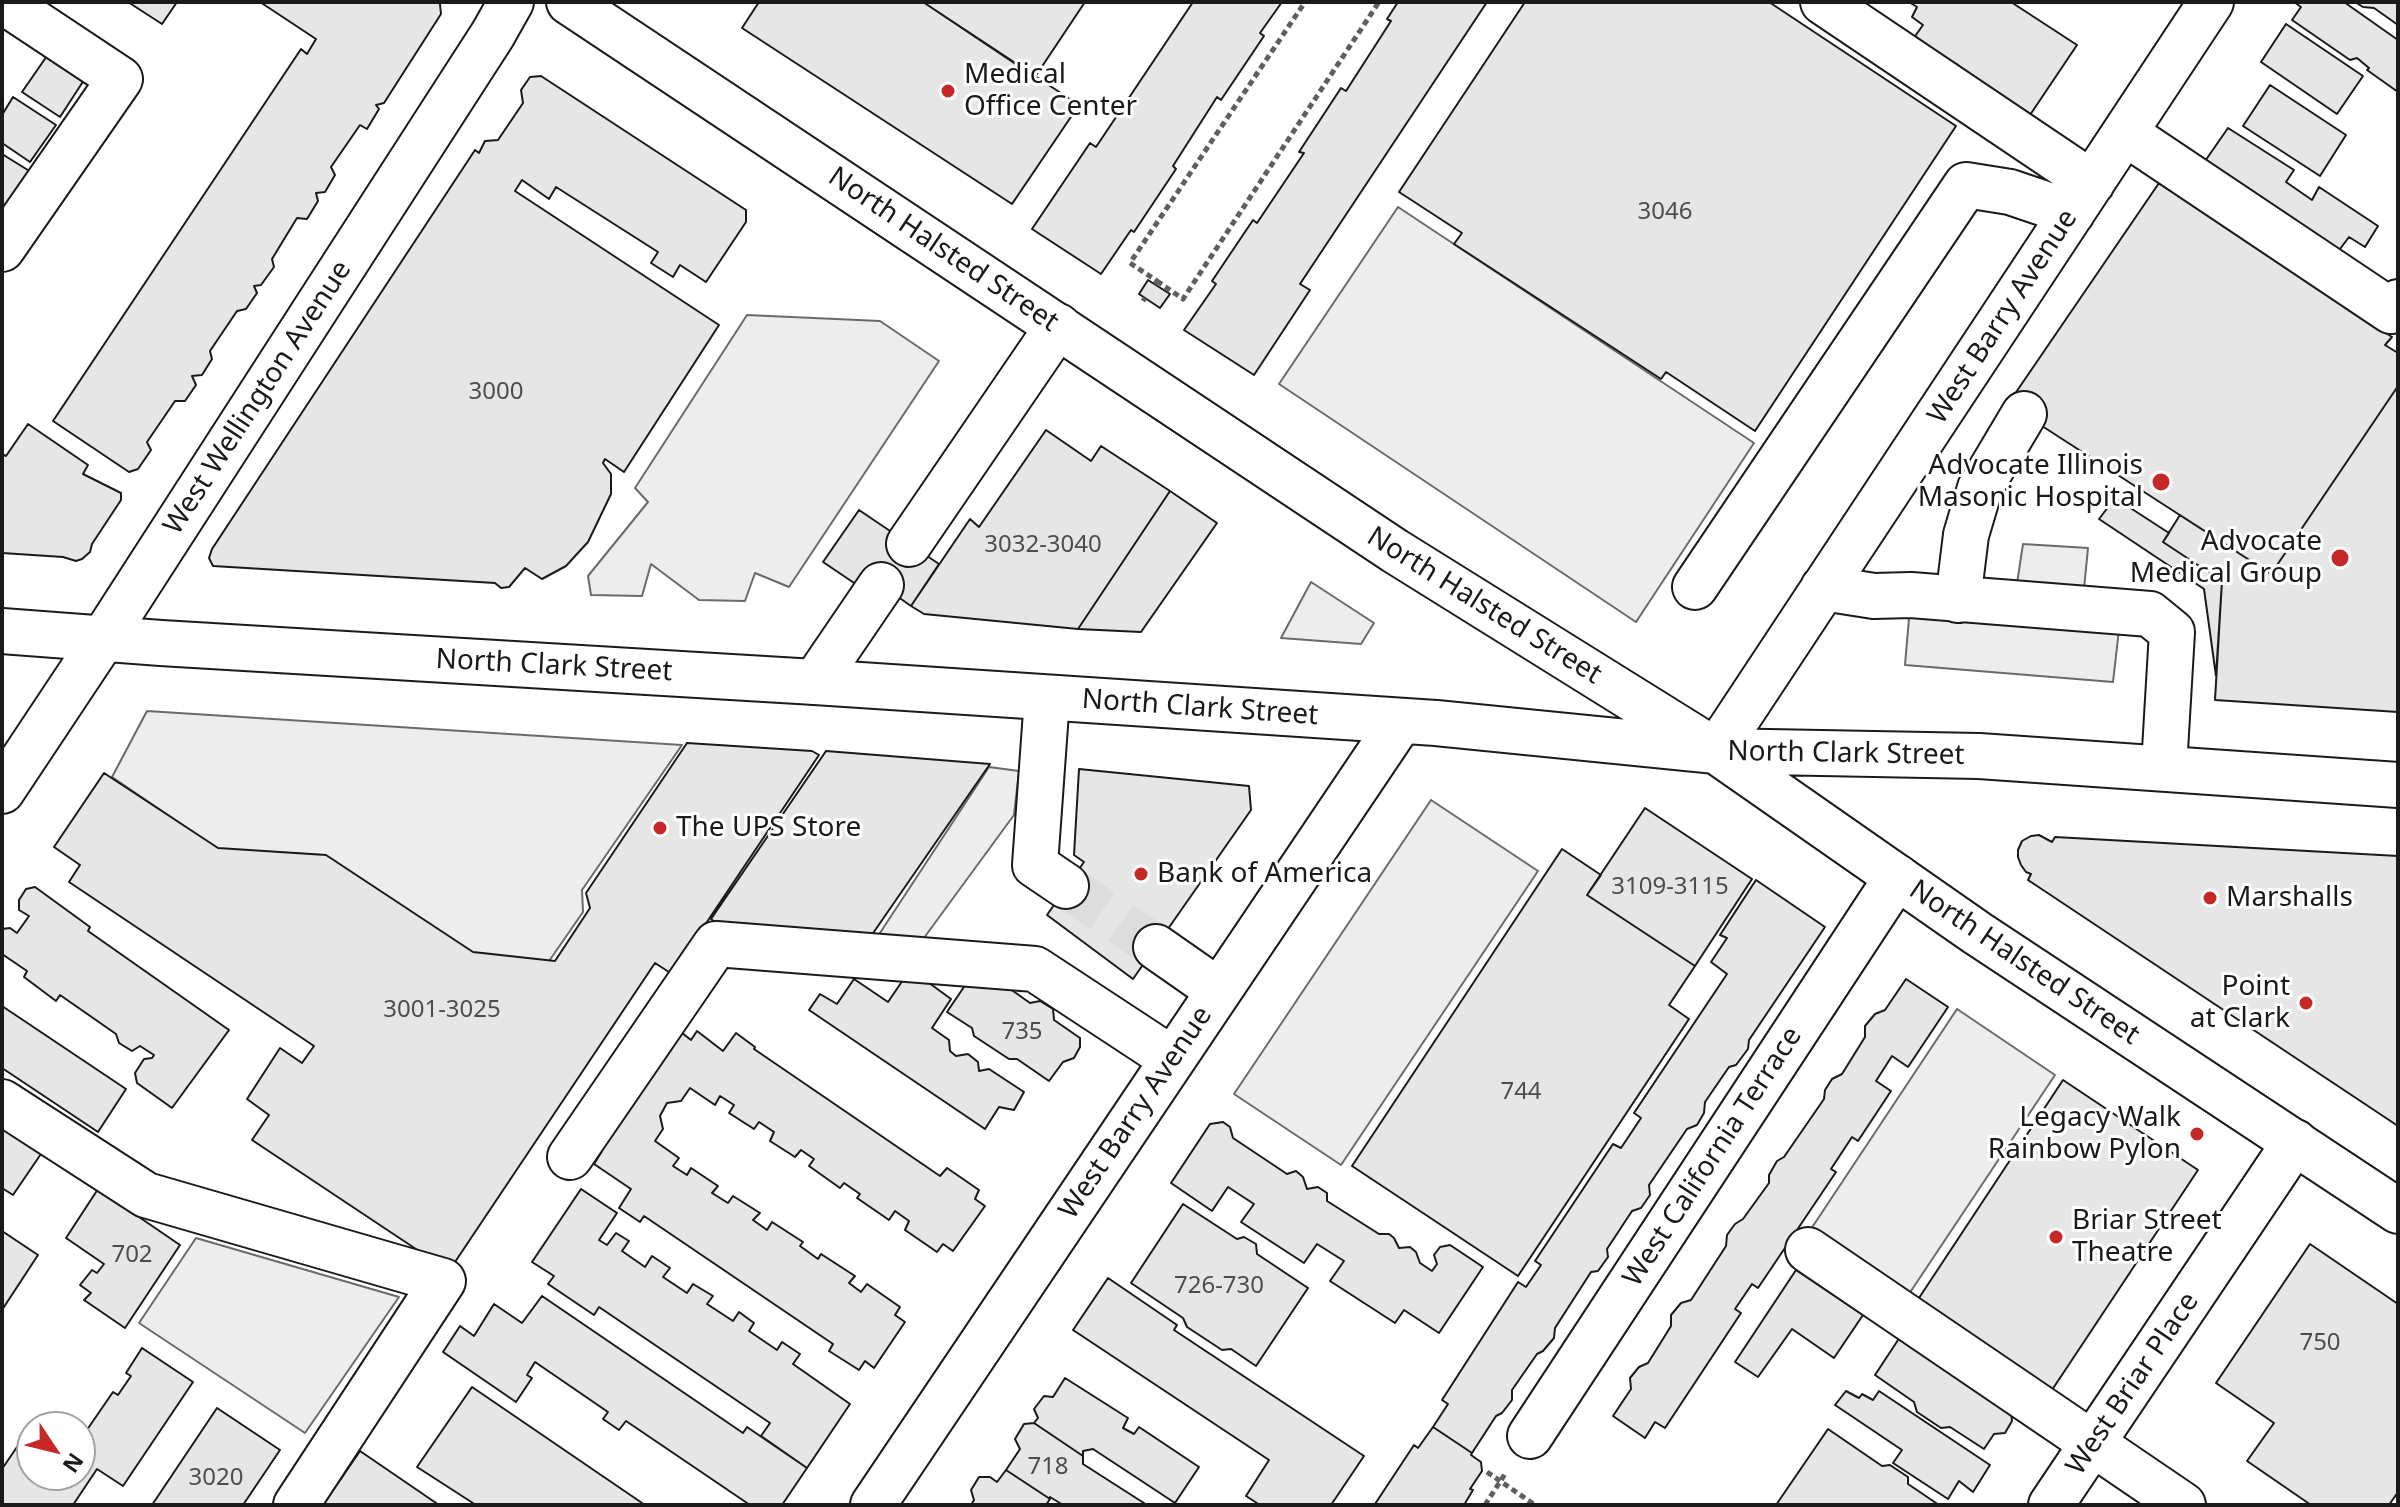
<!DOCTYPE html>
<html>
<head>
<meta charset="utf-8">
<style>
	body { margin:0 }
	#map { position:relative; width:2400px; height:1507px; overflow:hidden; background:#fff; font-family:"Noto Sans",sans-serif }
	canvas { display:block }
	.frame { position:absolute; inset:0; border:4px solid #1a1a1a; pointer-events:none }
	.north { position:absolute; left:16px; top:1411px; width:80px; height:80px; box-sizing:border-box; background:#fff; border:2px solid #a3a3a3; border-radius:50%; rotate:125deg; font-size:22px; font-weight:700; line-height:32px; text-align:center; color:#1a1a1a }
	.north::after { content:''; display:block; margin:auto; width:28px; height:36px; background:#c62828; clip-path:polygon(50% 0,100% 100%,50% 72%,0 100%) }
</style>
</head>
<body>
<div id="map">
<canvas width="2400" height="1507"></canvas>
<div class="frame"></div>
<div class="north">N</div>
</div>
<script>
const c = document.querySelector('canvas').getContext('2d');
c.lineJoin = 'round';
function paint(path, color) { c.fillStyle = color; c.fill(path, 'evenodd'); }
const shape = rows => new Path2D(rows.map(r => 'M' + r).join(''));
function trace(path, color, width, dash) { c.strokeStyle = color; c.lineWidth = width; c.lineCap = dash ? 'butt' : 'round'; c.setLineDash(dash || []); c.stroke(path); }
function write(font, color, halo, rows, align = 'center') {
  c.font = font + ' "Noto Sans",sans-serif'; c.lineWidth = 6; c.setLineDash([]); c.textBaseline = 'middle'; c.strokeStyle = halo; c.fillStyle = color; for (const [text, x, y, turn = 0] of rows) {
    c.save(); c.translate(x, y); c.rotate((+turn || 0) * Math.PI / 180); c.textAlign = isNaN(turn) ? turn : align; if (halo) c.strokeText(text, 0, 0); c.fillText(text, 0, 0); c.restore();
  }
}
const built = shape([
	[1398,207,1754,443,1636,622,1279,384,1398,207],
	[747,315,880,321,939,361,789,587,755,573,745,601,699,600,651,564,642,596,591,595,588,576,648,502,635,488,747,315],
	[2023,544,2088,548,2082,609,2121,612,2113,682,1905,665,1911,595,2014,603,2023,544],
	[1311,582,1374,623,1361,644,1281,638,1311,582],
	[147,711,682,745,582,890,583,912,529,990,322,855,218,849,112,777,147,711],
	[989,767,1019,771,1014,815,921,942,876,939,989,767],
	[1431,800,1538,871,1341,1165,1234,1094,1431,800],
	[1957,1009,2055,1075,1907,1297,1809,1232,1957,1009],
	[196,1238,399,1297,305,1433,139,1323,196,1238]
]);
const building = shape([
	[128,2,177,2,162,24,128,2],
	[260,2,437,2,440,4,441,14,384,103,376,105,379,109,367,129,360,125,331,167,335,175,325,192,316,193,318,201,307,219,297,218,272,259,274,267,261,285,254,286,257,293,246,309,237,311,210,351,212,359,202,375,192,376,196,385,185,401,175,401,147,442,151,450,138,469,129,472,53,421,301,49,307,54,316,39,260,2],
	[759,2,923,2,1079,105,1012,204,742,28,759,2],
	[923,2,1085,2,1035,77,923,2],
	[1193,2,1282,2,1260,33,1264,36,1221,100,1217,97,1173,166,1176,169,1134,232,1131,230,1101,274,1032,229,1090,143,1096,147,1193,2],
	[1398,2,1487,2,1300,284,1310,290,1254,375,1184,330,1216,284,1212,281,1253,220,1257,223,1304,153,1299,152,1341,88,1346,91,1391,21,1387,19,1398,2],
	[1525,2,1769,2,1956,126,1755,431,1666,372,1661,379,1454,244,1462,233,1399,192,1525,2],
	[1909,2,2011,2,2077,45,2028,118,1955,70,1958,65,1913,39,1923,25,1912,17,1917,7,1909,2],
	[2294,2,2344,2,2398,40,2398,92,2367,70,2369,68,2357,58,2350,60,2292,20,2301,7,2294,2],
	[2355,2,2398,2,2398,25,2374,8,2363,7,2355,2],
	[2286,24,2363,76,2337,114,2261,62,2286,24],
	[49,53,86,77,60,117,22,92,49,53],
	[541,76,746,210,746,222,706,282,680,265,673,277,651,263,658,252,556,187,549,199,522,180,515,191,719,325,624,472,605,459,603,463,611,474,611,494,588,542,566,566,542,579,525,568,509,587,501,588,495,583,213,566,209,558,212,549,475,150,479,153,485,141,498,140,523,103,521,90,530,77,541,76],
	[2270,85,2346,135,2320,176,2243,126,2270,85],
	[13,97,56,125,30,162,2,143,2,115,13,97],
	[2228,128,2294,170,2286,182,2312,200,2319,187,2378,226,2365,247,2349,237,2337,253,2203,164,2228,128],
	[2,154,31,172,6,212,2,209,2,154],
	[2159,183,2392,337,2385,345,2398,353,2398,386,2271,574,2008,404,2159,183],
	[1148,280,1170,294,1160,308,1139,294,1148,280],
	[2398,386,2398,712,2215,700,2222,581,2163,542,2180,515,2271,574,2398,386],
	[28,424,88,465,83,474,121,493,121,500,92,544,90,552,82,559,76,561,63,557,2,553,2,454,6,456,28,424],
	[1046,430,1091,461,1101,446,1170,491,1078,629,924,614,911,606,970,519,979,527,1046,430],
	[1170,491,1217,523,1141,632,1078,629,1170,491],
	[2115,498,2169,533,2163,542,2222,581,2216,676,2204,589,2099,519,2115,498],
	[859,510,939,564,911,606,874,580,866,591,823,562,859,510],
	[687,743,812,751,819,755,672,974,655,963,449,1271,252,1140,269,1115,247,1099,280,1048,302,1063,314,1046,69,882,80,865,54,847,104,773,218,848,326,855,473,952,555,961,590,908,586,893,687,743],
	[826,751,990,764,869,939,724,929,711,919,826,751],
	[1079,769,1249,786,1251,810,1133,979,1047,915,1084,862,1074,855,1079,769],
	[1645,808,1752,879,1695,966,1587,895,1645,808],
	[2039,835,2052,842,2055,837,2398,856,2398,1126,2028,880,2031,874,2026,872,2021,865,2018,857,2018,850,2022,841,2031,836,2039,835],
	[1562,849,1601,875,1587,895,1695,966,1669,1005,1689,1019,1518,1276,1352,1166,1562,849],
	[1756,880,1825,927,1749,1040,1748,1049,1736,1065,1729,1067,1705,1102,1704,1113,1697,1125,1687,1129,1649,1185,1650,1195,1641,1208,1632,1211,1607,1249,1608,1257,1598,1271,1591,1272,1555,1328,1554,1338,1543,1351,1537,1354,1512,1390,1512,1400,1502,1413,1496,1416,1472,1453,1433,1427,1448,1404,1442,1400,1518,1282,1526,1287,1541,1265,1535,1261,1613,1144,1621,1148,1641,1118,1634,1113,1727,974,1711,962,1727,938,1720,935,1756,880],
	[35,887,90,927,88,931,229,1030,172,1108,137,1083,135,1073,144,1059,152,1058,154,1055,140,1046,132,1051,119,1043,116,1034,60,995,56,1001,24,977,27,971,2,954,2,929,10,928,17,933,29,916,19,910,19,900,26,889,35,887],
	[905,977,921,977,951,999,932,1028,949,1040,950,1051,956,1056,968,1054,978,1062,979,1071,989,1069,1024,1092,1014,1110,999,1107,985,1129,809,1010,820,994,837,1004,854,979,888,1002,905,977],
	[1906,979,1948,1007,1908,1067,1892,1056,1876,1081,1891,1091,1858,1141,1852,1137,1831,1169,1836,1172,1758,1288,1752,1284,1735,1309,1741,1313,1665,1428,1655,1422,1645,1438,1613,1416,1631,1389,1630,1378,1639,1367,1648,1363,1671,1326,1671,1315,1681,1303,1691,1300,1726,1246,1727,1235,1735,1224,1743,1219,1769,1183,1769,1175,1777,1161,1784,1157,1824,1099,1825,1090,1832,1079,1842,1074,1865,1037,1865,1026,1875,1014,1885,1010,1906,979],
	[968,981,1006,986,1030,1003,1040,1001,1053,1009,1054,1020,1080,1038,1080,1047,1074,1058,1063,1062,1049,1081,1017,1059,1009,1059,974,1036,972,1028,947,1012,968,981],
	[2,1006,126,1089,98,1132,2,1068,2,1006],
	[677,1029,691,1040,697,1031,723,1051,736,1033,755,1047,754,1049,940,1176,947,1168,979,1190,975,1199,985,1206,953,1251,943,1244,937,1252,905,1230,909,1221,895,1211,889,1220,857,1198,860,1194,844,1183,840,1188,809,1166,814,1159,801,1150,795,1157,770,1141,774,1132,759,1122,754,1129,729,1113,734,1105,720,1096,715,1105,690,1088,681,1101,667,1103,660,1116,663,1129,655,1141,679,1158,673,1166,687,1175,691,1168,718,1186,712,1193,728,1203,733,1196,760,1213,753,1220,767,1230,772,1222,803,1242,800,1246,818,1259,821,1254,855,1276,849,1283,861,1292,867,1284,900,1307,895,1315,905,1322,874,1368,865,1361,859,1370,829,1351,833,1344,644,1216,640,1222,619,1208,631,1189,594,1164,602,1151,597,1148,677,1029],
	[2063,1080,2198,1170,2050,1393,1915,1304,2063,1080],
	[1223,1122,1230,1127,1233,1138,1287,1174,1296,1171,1303,1177,1307,1189,1318,1187,1327,1193,1327,1201,1379,1234,1389,1234,1394,1238,1399,1248,1410,1247,1416,1252,1420,1263,1432,1271,1437,1264,1434,1255,1440,1247,1450,1245,1483,1267,1439,1333,1404,1310,1395,1323,1330,1281,1344,1261,1317,1244,1304,1263,1241,1222,1254,1204,1228,1187,1212,1211,1171,1183,1210,1124,1223,1122],
	[2,1124,43,1151,13,1195,2,1188,2,1124],
	[98,1189,180,1245,125,1328,84,1300,91,1293,80,1285,92,1270,97,1273,104,1264,66,1238,98,1189],
	[581,1189,617,1213,599,1240,607,1245,616,1233,629,1241,622,1251,645,1267,652,1256,670,1268,663,1277,687,1293,693,1284,713,1296,707,1304,733,1321,739,1312,754,1323,749,1331,777,1350,782,1342,800,1354,793,1364,850,1404,807,1468,761,1436,770,1423,599,1307,594,1315,548,1284,554,1276,532,1262,581,1189],
	[1183,1204,1237,1239,1244,1237,1256,1244,1257,1254,1308,1288,1256,1366,1231,1349,1222,1350,1187,1327,1183,1318,1131,1283,1183,1204],
	[2,1231,38,1255,2,1310,2,1231],
	[2310,1244,2398,1304,2398,1492,2389,1505,2311,1505,2247,1461,2274,1423,2216,1383,2310,1244],
	[1796,1270,1863,1315,1834,1358,1792,1329,1758,1377,1735,1362,1796,1270],
	[1108,1278,1177,1325,1174,1330,1364,1456,1331,1505,1260,1505,1246,1496,1269,1460,1073,1330,1108,1278],
	[542,1296,743,1433,747,1427,807,1468,782,1505,750,1505,626,1421,619,1430,603,1419,608,1412,535,1362,527,1375,532,1378,516,1402,443,1352,460,1326,474,1336,494,1304,522,1323,542,1296],
	[1900,1337,2011,1411,2012,1421,2005,1433,1994,1434,1984,1449,1950,1427,1941,1428,1917,1412,1914,1402,1875,1375,1900,1337],
	[142,1348,193,1382,123,1486,97,1469,73,1505,2,1505,2,1469,34,1422,41,1427,32,1427,32,1475,80,1475,80,1452,86,1444,80,1440,113,1392,118,1395,131,1376,126,1373,142,1348],
	[1065,1378,1128,1418,1123,1428,1134,1434,1139,1427,1199,1467,1175,1503,1093,1449,1083,1451,1083,1456,1034,1423,1038,1418,1034,1409,1044,1396,1053,1397,1065,1378],
	[472,1387,645,1505,476,1505,417,1467,472,1387],
	[1846,1391,1859,1398,1862,1394,1873,1400,1879,1391,1990,1465,1973,1492,1959,1481,1948,1499,1893,1463,1902,1450,1835,1405,1846,1391],
	[217,1408,280,1450,243,1505,152,1505,217,1408],
	[1034,1423,1083,1456,1083,1464,1147,1505,1063,1505,1050,1497,1050,1499,1006,1470,1020,1449,1015,1439,1024,1424,1034,1423],
	[1433,1427,1472,1453,1471,1455,1481,1462,1482,1471,1470,1489,1473,1490,1464,1505,1375,1504,1414,1445,1418,1448,1433,1427],
	[1828,1429,1882,1466,1890,1465,1908,1477,1908,1484,1939,1505,1776,1505,1828,1429],
	[360,1451,439,1505,323,1505,360,1451],
	[1006,1470,1050,1499,1046,1505,971,1505,974,1500,971,1490,979,1477,990,1477,997,1482,1006,1470]
]);
const minorTunnel = shape([
	[1066,886,1156,947]
]);
const path = shape([
	[1157,281,1183,299,1379,2],
	[1155,284,1157,281,1130,263,1305,2],
	[1143,301,1145,298],
	[1487,1472,1535,1505],
	[1485,1505,1505,1474]
]);
const minor = shape([
	[1823,2,2092,183],
	[2125,133,2391,311,2398,302],
	[2,249,120,79,4,2],
	[909,544,1058,326],
	[1695,587,1966,185,2010,192,2072,213],
	[1823,588,1874,596,1911,595,2150,614,2172,632,2164,767],
	[1958,600,1966,535,1980,488,2024,414],
	[815,682,881,585],
	[1047,698,1035,865,1066,886],
	[1716,751,2211,2],
	[2,791,103,639,493,34,511,2],
	[1156,947,1219,991],
	[2,1102,146,1195,443,1281,296,1505],
	[570,1157,716,944,1035,969,1172,1059],
	[1808,1250,2183,1505],
	[1530,1436,1897,877],
	[873,1505,1400,722],
	[2051,1505,2295,1142]
]);
const major = shape([
	[569,2,1395,551,1716,751,1977,933,2398,1211],
	[2,631,161,643,815,682,1436,723,1716,751,1979,756,2398,785]
]);
const markers = [
	[948,91,8,"#c62828"],
	[2161,482,10,"#c62828"],
	[2340,558,10,"#c62828"],
	[660,828,8,"#c62828"],
	[1141,874,8,"#c62828"],
	[2210,898,8,"#c62828"],
	[2306,1003,8,"#c62828"],
	[2197,1134,8,"#c62828"],
	[2056,1237,8,"#c62828"]
];
const numberNames = [
	["3046",1665,212],
	["3000",496,392],
	["3032-3040",1043,545],
	["3109-3115",1670,887],
	["3001-3025",442,1010],
	["735",1022,1032],
	["744",1521,1092],
	["702",132,1255],
	["726-730",1219,1286],
	["750",2320,1343],
	["718",1048,1467],
	["3020",216,1478]
];
const poiNames = [
	["Medical",964,75],
	["Office Center",964,107],
	["Advocate Illinois",2143,466,"right"],
	["Masonic Hospital",2143,498,"right"],
	["Advocate",2322,542,"right"],
	["Medical Group",2322,574,"right"],
	["The UPS Store",676,828],
	["Bank of America",1157,874],
	["Marshalls",2226,898],
	["Point",2290,987,"right"],
	["at Clark",2290,1019,"right"],
	["Legacy Walk",2181,1118,"right"],
	["Rainbow Pylon",2181,1150,"right"],
	["Briar Street",2072,1221],
	["Theatre",2072,1253]
];
const streetNames = [
	["North Halsted Street",943,250,34],
	["West Barry Avenue",2003,317,-57],
	["West Wellington Avenue",258,398,-57],
	["North Halsted Street",1484,606,32],
	["North Clark Street",554,666,3],
	["North Clark Street",1200,708,4],
	["North Clark Street",1846,754,1],
	["North Halsted Street",2024,963,34],
	["West Barry Avenue",1136,1113,-56],
	["West California Terrace",1713,1157,-57],
	["West Briar Place",2133,1384,-56]
];
paint(built, '#ededed');
trace(built, '#6a6a6a', 2);
paint(building, '#e6e6e6');
trace(building, '#1a1a1a', 2);
trace(minorTunnel, '#ddd', 44, [44, 22]);
trace(minor, '#1a1a1a', 48);
trace(major, '#1a1a1a', 48);
trace(path, '#5f5f5f', 5, [6, 4]);
trace(minor, '#fff', 44);
trace(major, '#fff', 44);
for (const [x, y, r, color] of markers) { const dot = new Path2D(); dot.arc(x, y, r, 0, 2 * Math.PI); c.fillStyle = color; c.fill(dot); trace(dot, '#fff', 3); }
write('24px', '#4d4d4d', null, numberNames);
write('28px', '#1a1a1a', '#fff', poiNames, 'left');
write('28px', '#1a1a1a', '#fff', streetNames);
</script>
</body>
</html>
